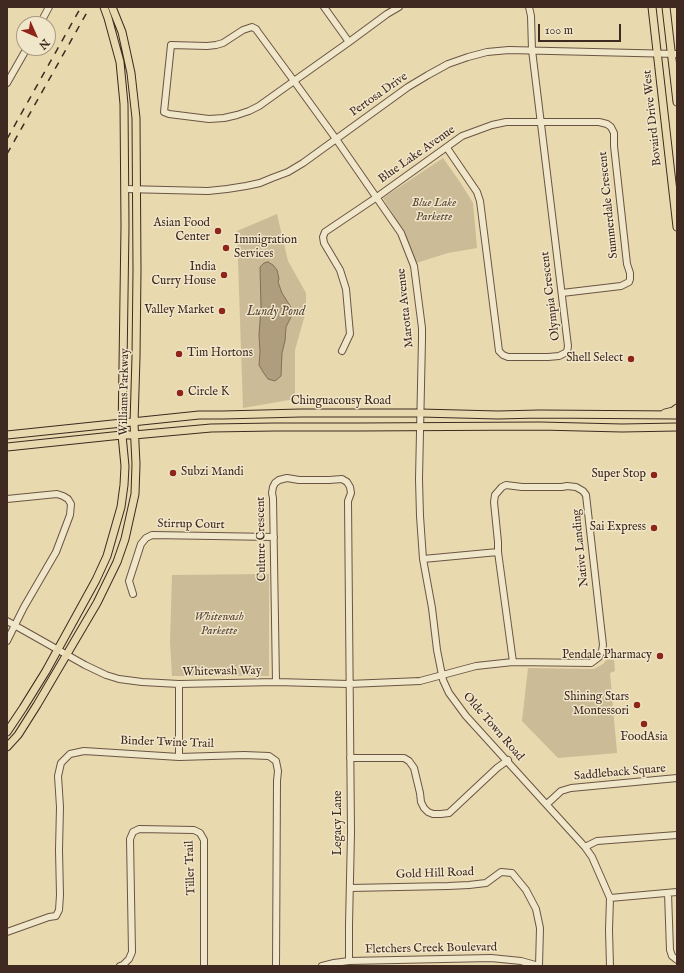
<!DOCTYPE html>
<html>
<head>
<meta charset="utf-8">
<style>
	body { margin:0 }
	#map { position:relative; width:684px; height:973px; overflow:hidden; background:#e8d9ae; font-family:"IM FELL English",serif }
	canvas { display:block }
	.frame { position:absolute; inset:0; border:8px solid #402920; pointer-events:none }
	.north { position:absolute; left:16px; top:16px; width:40px; height:40px; box-sizing:border-box; background:#f0e6ca; border:1px solid #aa9a86; border-radius:50%; rotate:135deg; font-size:11px; font-weight:700; line-height:16px; text-align:center; color:#402920 }
	.north::after { content:''; display:block; margin:auto; width:14px; height:18px; background:#8f2418; clip-path:polygon(50% 0,100% 100%,50% 72%,0 100%) }
	.scale { position:absolute; left:538px; top:24px; width:83px; height:18px; box-sizing:border-box; border:2px solid #402920; border-top:0; padding-left:5px; font-size:12px; line-height:14px; white-space:nowrap; color:#402920; -webkit-text-stroke:3px #f0e6ca; paint-order:stroke }
</style>
</head>
<body>
<div id="map">
<canvas width="684" height="973"></canvas>
<div class="frame"></div>
<div class="north">N</div>
<div class="scale">100 m</div>
</div>
<script>
const c = document.querySelector('canvas').getContext('2d');
c.lineJoin = 'round';
function paint(path, color) { c.fillStyle = color; c.fill(path, 'evenodd'); }
const shape = rows => new Path2D(rows.map(r => 'M' + r).join(''));
function trace(path, color, width, dash) { c.strokeStyle = color; c.lineWidth = width; c.lineCap = dash ? 'butt' : 'round'; c.setLineDash(dash || []); c.stroke(path); }
function write(font, color, halo, rows, align = 'center') {
  c.font = font + ' "IM FELL English",serif'; c.lineWidth = 3; c.setLineDash([]); c.textBaseline = 'middle'; c.strokeStyle = halo; c.fillStyle = color; for (const [text, x, y, turn = 0] of rows) {
    c.save(); c.translate(x, y); c.rotate((+turn || 0) * Math.PI / 180); c.textAlign = isNaN(turn) ? turn : align; if (halo) c.strokeText(text, 0, 0); c.fillText(text, 0, 0); c.restore();
  }
}
const green = shape([
	[443,158,460,182,473,203,477,248,448,253,416,263,405,234,383,198],
	[277,214,288,261,306,293,306,311,295,350,295,399,243,408,237,231],
	[269,574,269,676,172,676,170,642,172,575],
	[607,659,614,660,615,671,610,673,617,753,558,758,522,721,528,668,594,669,603,664]
]);
const water = shape([
	[268,262,273,265,277,270,279,279,278,282,282,293,292,309,291,317,286,327,285,341,282,353,281,376,275,381,268,379,263,372,259,365,260,352,259,335,261,308,260,267,264,263,268,262]
]);
const minor = shape([
	[324,7,349,42],
	[399,7,387,14,349,42,294,81,259,106,249,111,237,115,224,118,209,119,169,114,164,112,171,45,207,46,216,45,223,43,243,30,252,27,256,29,258,32,294,81,336,139,401,233,414,266,422,328,422,339,419,479,420,516,423,559,432,608,437,650,443,680,449,693,466,716,585,847,592,857,610,898,609,930,610,966],
	[40,24,49,7],
	[7,83,27,48],
	[447,148,477,192,480,201,499,351,503,355,508,357,548,357,559,356,567,352,568,346,532,50,531,16,529,7],
	[125,189,208,191,227,189,246,186,260,183,272,178,288,172,303,163,408,87,428,75,448,64,468,57,487,52,509,50,677,54],
	[342,351,350,334,346,289,340,270,324,243,323,237,325,232,377,197,462,136,492,125,506,122,599,122,607,124,611,127,614,133,614,146,627,264,630,273,630,279,629,282,621,286,562,293],
	[7,499,57,494,63,496,68,499,71,504,70,515,56,552,24,607,7,641],
	[423,559,498,552],
	[133,594,129,581,141,544,146,538,152,535,274,537],
	[7,621,85,665,106,675,119,679,142,682,179,684,276,682,349,684,420,681,476,666,513,662,591,663,599,657,602,651,603,645,586,495,583,491,576,487,567,486,562,487,522,487,506,485,502,487,495,495,494,502,498,542,498,552,513,662],
	[276,682,273,498,272,493,273,487,275,483,279,480,287,478,299,480,329,480,342,479,347,482,350,487,351,493,348,501,351,833,349,925,349,961],
	[179,757,179,684],
	[350,758,404,758,409,761,414,768,420,793,421,802,424,808,428,812,433,814,441,814,449,813,497,768,508,760],
	[547,804,561,791,571,788,677,778],
	[585,847,597,841,677,835],
	[350,888,448,886,469,885,486,883,501,872,512,873,526,890,536,909,540,928,539,966],
	[668,893,670,950,672,956,677,960],
	[610,898,677,892],
	[7,932,49,917,56,916,59,910,60,895,59,850,60,807,58,776,61,763,70,754,84,751,179,757,244,755,269,756,276,761,278,771,277,781,276,966],
	[120,966,123,965,129,959,132,952,130,839,133,832,139,829,194,830,200,833,204,840,204,966],
	[322,966,334,963,349,961,491,958,521,961,539,966]
]);
const major = shape([
	[652,7,677,227],
	[666,7,677,102],
	[665,413,673,411,677,408],
	[7,435,199,415,223,415,301,413,420,413,498,415,539,414,677,415],
	[7,447,122,435,134,435,211,428,275,427,359,427,540,426,622,428,677,427],
	[7,732,23,708,46,671,96,580,107,556,121,507,124,485,125,466,122,435,125,226,124,104,120,62,108,18,104,7],
	[7,747,18,735,37,705,97,603,117,562,125,539,135,494,136,464,134,423,136,357,137,270,136,118,131,73,126,50,122,32,112,7]
]);
const rail = shape([
	[7,139,81,7],
	[7,154,90,7]
]);
const markers = [
	[218,231,4,"#8f2418"],
	[226,248,4,"#8f2418"],
	[224,275,4,"#8f2418"],
	[222,311,4,"#8f2418"],
	[179,354,4,"#8f2418"],
	[631,359,4,"#8f2418"],
	[180,393,4,"#8f2418"],
	[173,473,4,"#8f2418"],
	[654,475,4,"#8f2418"],
	[654,528,4,"#8f2418"],
	[660,656,4,"#8f2418"],
	[637,705,4,"#8f2418"],
	[644,724,4,"#8f2418"]
];
const streetNames = [
	["Pertosa Drive",379,95,-35],
	["Bovaird Drive West",653,118,-96],
	["Blue Lake Avenue",417,155,-35],
	["Summerdale Crescent",609,205,-96],
	["Olympia Crescent",551,296,-97],
	["Marotta Avenue",406,308,-96],
	["Williams Parkway",125,392,-89],
	["Chinguacousy Road",341,402],
	["Stirrup Court",191,525,1],
	["Culture Crescent",262,539,-91],
	["Native Landing",581,548,-96],
	["Whitewash Way",222,672,-1],
	["Olde Town Road",493,727,49],
	["Binder Twine Trail",167,743,2],
	["Saddleback Square",620,773,-5],
	["Legacy Lane",339,823,-90],
	["Tiller Trail",191,868,-92],
	["Gold Hill Road",435,874,-2],
	["Fletchers Creek Boulevard",431,949,-1]
];
const parkNames = [
	["Blue Lake",434,204],
	["Parkette",434,218],
	["Whitewash",219,618],
	["Parkette",219,632]
];
const poiNames = [
	["Asian Food",210,224],
	["Center",210,238],
	["Immigration",234,241,"left"],
	["Services",234,255,"left"],
	["India",216,268],
	["Curry House",216,282],
	["Valley Market",214,311],
	["Tim Hortons",187,354,"left"],
	["Shell Select",623,359],
	["Circle K",188,393,"left"],
	["Subzi Mandi",181,473,"left"],
	["Super Stop",646,475],
	["Sai Express",646,528],
	["Pendale Pharmacy",652,656],
	["Shining Stars",629,698],
	["Montessori",629,712],
	["FoodAsia",644,738,"center"]
];
const waterNames = [
	["Lundy Pond",276,312]
];
paint(green, '#cbbb96');
paint(water, '#af9d7e');
trace(water, '#836f58', 1);
trace(minor, '#6a5544', 8);
trace(major, '#402920', 9);
trace(minor, '#f0e6ca', 6);
trace(major, '#e8d9ae', 7);
trace(rail, '#402920', 1.5, [7, 7]);
for (const [x, y, r, color] of markers) { const dot = new Path2D(); dot.arc(x, y, r, 0, 2 * Math.PI); c.fillStyle = color; c.fill(dot); trace(dot, '#f0e6ca', 1.5); }
write('12px', '#402920', '#f0e6ca', streetNames);
write('italic 12px', '#5c4638', '#f0e6ca', parkNames);
write('12px', '#402920', '#f0e6ca', poiNames, 'right');
write('italic 13px', '#5c4638', '#f0e6ca', waterNames);
</script>
</body>
</html>
